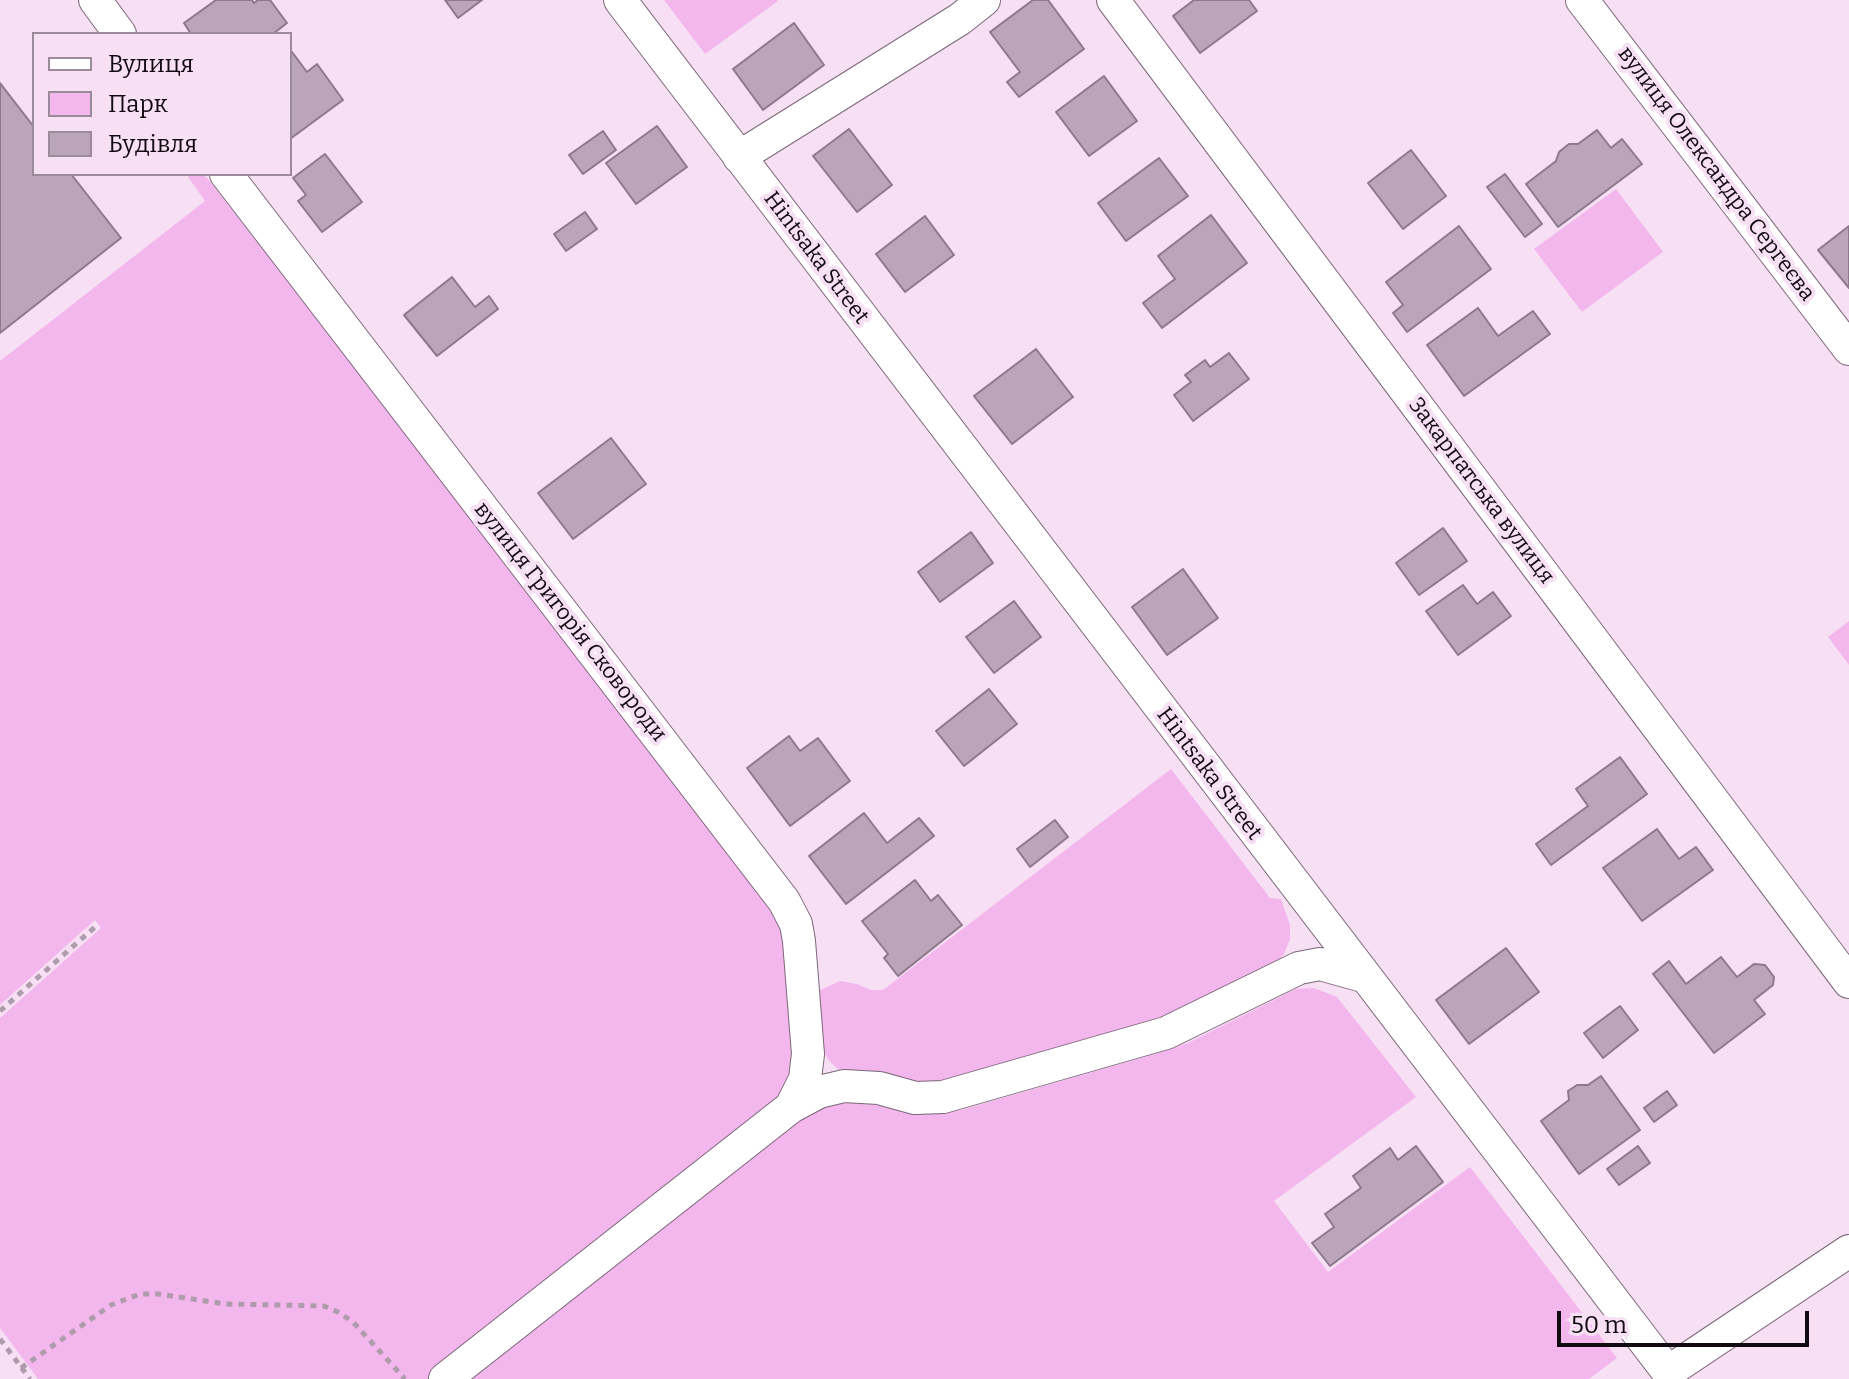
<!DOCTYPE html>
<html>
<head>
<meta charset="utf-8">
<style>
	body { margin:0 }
	#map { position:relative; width:1849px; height:1379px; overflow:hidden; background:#f7e0f4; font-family:Bitter,serif }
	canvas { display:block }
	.legend { position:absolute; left:32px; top:32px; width:260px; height:144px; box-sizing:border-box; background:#f7e0f4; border:2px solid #9b8a99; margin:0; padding:10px 14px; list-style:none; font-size:24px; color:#110a11 }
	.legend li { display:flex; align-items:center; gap:16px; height:40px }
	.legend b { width:40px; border:2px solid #9b8a99 }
	.scale { position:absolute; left:1557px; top:1311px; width:252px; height:36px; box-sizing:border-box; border:4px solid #110a11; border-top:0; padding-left:10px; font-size:24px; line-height:28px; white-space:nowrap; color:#110a11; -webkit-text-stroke:6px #f7e0f4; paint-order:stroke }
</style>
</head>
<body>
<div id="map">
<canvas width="1849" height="1379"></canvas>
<ul class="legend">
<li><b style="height:10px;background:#fff"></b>Вулиця</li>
<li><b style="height:22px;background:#f3b7ed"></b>Парк</li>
<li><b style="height:22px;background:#bba5b9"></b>Будівля</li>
</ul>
<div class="scale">50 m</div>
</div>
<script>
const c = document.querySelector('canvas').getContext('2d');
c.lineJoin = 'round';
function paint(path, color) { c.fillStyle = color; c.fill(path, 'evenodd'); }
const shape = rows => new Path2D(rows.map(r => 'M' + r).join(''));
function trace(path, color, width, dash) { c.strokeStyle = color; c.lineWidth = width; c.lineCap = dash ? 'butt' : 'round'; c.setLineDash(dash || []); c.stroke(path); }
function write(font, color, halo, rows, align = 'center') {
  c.font = font + ' Bitter,serif'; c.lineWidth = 8; c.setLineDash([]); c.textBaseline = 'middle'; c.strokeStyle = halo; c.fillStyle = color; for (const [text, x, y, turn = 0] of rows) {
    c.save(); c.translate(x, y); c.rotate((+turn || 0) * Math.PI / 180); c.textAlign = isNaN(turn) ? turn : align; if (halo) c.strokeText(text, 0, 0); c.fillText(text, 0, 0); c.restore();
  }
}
const green = shape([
	[664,0,777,0,778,1,705,54],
	[193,174,202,174,208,179,754,882,782,927,797,1057,789,1088,756,1121,427,1379,38,1379,0,1328,0,1018,101,928,95,920,0,1005,0,361,205,201,188,177],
	[1616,189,1663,252,1582,312,1534,249],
	[1849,621,1849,665,1828,637],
	[1171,769,1270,898,1281,899,1290,925,1290,939,1284,954,1275,965,1192,1011,932,1086,842,1072,830,1062,822,1049,818,991,840,981,857,984,871,990,883,990],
	[1314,988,1337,997,1416,1097,1274,1201,1328,1272,1470,1167,1617,1358,1589,1379,469,1379,801,1118,823,1106,843,1101,872,1101,936,1114,961,1110,1155,1054,1188,1043,1296,989]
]);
const building = shape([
	[216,0,252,0,254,3,258,0,270,0,287,23,273,34,191,34,184,23,216,0],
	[445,0,482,0,458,18,445,0],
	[1033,0,1048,0,1084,49,1019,97,1007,82,1020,72,990,32,1033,0],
	[1194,0,1249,0,1257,11,1200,53,1173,16,1194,0],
	[794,23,824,65,763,110,733,69,794,23],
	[292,52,307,72,317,64,343,100,290,139,290,54,292,52],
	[1104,76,1137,121,1089,156,1056,112,1104,76],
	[0,83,34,127,34,174,71,174,121,238,0,333,0,83],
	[657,126,687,167,636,204,606,163,657,126],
	[849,129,892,185,857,212,813,156,849,129],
	[1597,130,1611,148,1622,139,1642,164,1558,227,1526,184,1556,161,1559,152,1569,144,1578,144,1597,130],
	[603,131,616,150,583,174,569,155,603,131],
	[1411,150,1446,196,1403,229,1368,183,1411,150],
	[325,154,362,202,322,232,298,201,306,195,293,178,325,154],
	[1159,158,1188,196,1126,241,1098,203,1159,158],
	[1505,174,1542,224,1525,237,1487,187,1505,174],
	[585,212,597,229,566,251,554,234,585,212],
	[1211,215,1247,263,1162,328,1143,303,1175,279,1158,256,1211,215],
	[925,216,954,255,905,292,876,254,925,216],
	[1459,226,1491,269,1407,332,1393,313,1403,305,1386,282,1459,226],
	[1849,226,1849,288,1818,250,1849,226],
	[452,277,475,307,489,296,498,309,437,356,404,315,452,277],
	[1478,308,1498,336,1533,311,1550,334,1464,396,1427,345,1478,308],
	[1036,349,1073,397,1012,444,974,396,1036,349],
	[1229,353,1249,379,1193,421,1174,395,1191,382,1185,375,1205,360,1210,367,1229,353],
	[611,438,646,484,573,539,538,493,611,438],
	[1443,528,1467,561,1419,595,1396,563,1443,528],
	[971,532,993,563,940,602,918,572,971,532],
	[1183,569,1218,618,1167,655,1132,607,1183,569],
	[1463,585,1477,604,1493,592,1511,616,1458,655,1426,611,1463,585],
	[1014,601,1041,637,994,673,966,637,1014,601],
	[989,689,1017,724,964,766,936,731,989,689],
	[789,736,800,751,818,738,850,781,790,826,747,768,789,736],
	[1620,757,1647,794,1551,865,1536,844,1588,806,1576,789,1620,757],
	[864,813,887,843,919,818,934,836,846,904,809,856,864,813],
	[1055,820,1068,837,1030,867,1017,849,1055,820],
	[1657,829,1679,859,1696,847,1713,870,1642,921,1603,868,1657,829],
	[915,880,931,901,938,895,962,925,898,976,884,958,888,954,862,921,915,880],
	[1506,948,1539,992,1469,1044,1436,1000,1506,948],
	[1721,957,1737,977,1754,964,1765,965,1774,977,1773,985,1754,1000,1765,1014,1714,1053,1653,974,1669,961,1686,984,1721,957],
	[1620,1006,1638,1030,1603,1058,1584,1033,1620,1006],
	[1601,1076,1640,1130,1579,1174,1541,1121,1569,1100,1568,1091,1577,1085,1588,1085,1601,1076],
	[1667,1091,1677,1105,1654,1122,1644,1108,1667,1091],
	[1416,1146,1443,1182,1330,1266,1312,1243,1334,1227,1325,1214,1361,1188,1353,1176,1390,1148,1398,1160,1416,1146],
	[1638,1146,1650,1163,1619,1185,1607,1169,1638,1146]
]);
const path = shape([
	[0,1011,95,927],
	[0,1339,30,1379],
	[21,1368,111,1305,140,1294,158,1294,226,1304,324,1306,338,1312,353,1322,405,1379]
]);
const street = shape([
	[95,0,120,34],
	[620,0,1668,1372,1849,1251],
	[1113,0,1849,982],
	[1582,0,1849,349],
	[739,157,960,19,984,0],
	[226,174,784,901,796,924,799,941,808,1054,805,1079,791,1107],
	[445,1379,791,1107,819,1092,844,1086,879,1088,915,1098,943,1097,1166,1033,1299,968,1320,964,1363,976]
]);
const streetNames = [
	["вулиця Олександра Сергеєва",1716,174,53],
	["Hintsaka Street",816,258,53],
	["Закарпатська вулиця",1481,491,53],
	["вулиця Григорія Сковороди",570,622,52],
	["Hintsaka Street",1209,774,53]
];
paint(green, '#f3b7ed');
paint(building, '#bba5b9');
trace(building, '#8d798b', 2);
trace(street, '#7b6778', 34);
trace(path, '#ae9cac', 5, [6, 6]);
trace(street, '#fff', 32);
write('22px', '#110a11', '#f7e0f4', streetNames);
</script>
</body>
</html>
